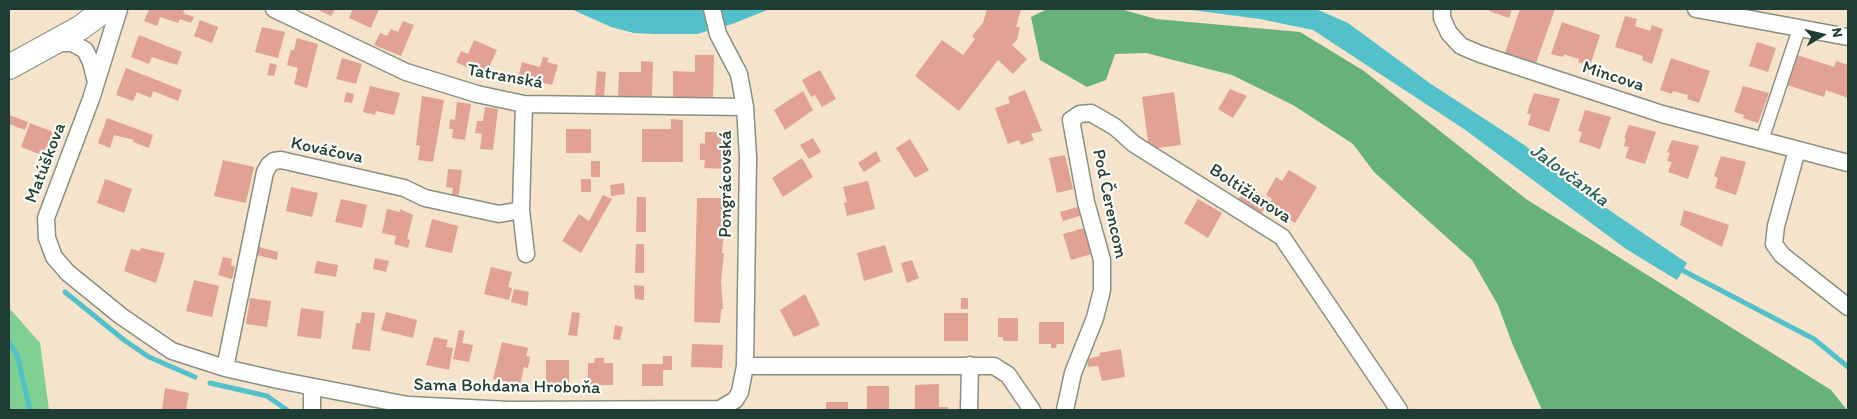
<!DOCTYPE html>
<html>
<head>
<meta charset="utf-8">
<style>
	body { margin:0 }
	#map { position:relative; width:1857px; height:419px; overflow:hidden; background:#f5e3cb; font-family:Itim,sans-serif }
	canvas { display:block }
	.frame { position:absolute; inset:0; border:10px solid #1f3d34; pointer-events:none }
	.north { position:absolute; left:1797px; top:10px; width:50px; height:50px; -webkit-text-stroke:4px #fdfcf7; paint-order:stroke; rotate:81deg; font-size:14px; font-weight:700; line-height:20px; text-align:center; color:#1f3d34 }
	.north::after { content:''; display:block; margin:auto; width:18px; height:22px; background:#1f3d34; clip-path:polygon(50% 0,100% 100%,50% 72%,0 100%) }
</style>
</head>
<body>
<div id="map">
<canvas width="1857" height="419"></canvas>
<div class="frame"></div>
<div class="north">N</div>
</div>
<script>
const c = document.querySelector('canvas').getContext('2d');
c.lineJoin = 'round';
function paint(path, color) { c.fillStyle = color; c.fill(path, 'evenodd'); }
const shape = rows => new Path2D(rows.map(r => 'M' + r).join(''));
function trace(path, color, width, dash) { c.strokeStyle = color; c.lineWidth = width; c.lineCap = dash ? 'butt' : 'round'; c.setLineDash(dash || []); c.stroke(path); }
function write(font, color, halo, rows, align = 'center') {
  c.font = font + ' Itim,sans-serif'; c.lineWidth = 4.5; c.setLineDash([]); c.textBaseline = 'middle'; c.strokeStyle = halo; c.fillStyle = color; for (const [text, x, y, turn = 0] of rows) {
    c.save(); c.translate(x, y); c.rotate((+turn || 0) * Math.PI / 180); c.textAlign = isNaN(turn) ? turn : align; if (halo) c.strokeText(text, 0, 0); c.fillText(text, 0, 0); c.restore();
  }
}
const green = shape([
	[11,310,40,343,49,410,9,410,9,312]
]);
const forest = shape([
	[1047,9,1120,9,1156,19,1300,32,1364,71,1526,199,1831,390,1847,410,1542,410,1512,343,1498,305,1472,260,1374,172,1353,144,1293,105,1232,75,1146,53,1115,54,1106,80,1087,87,1040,60,1031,17]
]);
const water = shape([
	[571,9,770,9,732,24,697,34,655,34,634,33,611,27],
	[1184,9,1316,9,1348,23,1431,84,1523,144,1587,195,1687,263,1677,280,1626,249,1464,129,1313,30,1260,19]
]);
const stream = shape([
	[1678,268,1814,339,1848,367],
	[65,292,124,340,149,357,195,377],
	[9,342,17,355,30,410],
	[210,383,267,396,287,410]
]);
const building = shape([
	[149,9,185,9,183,13,194,17,191,23,180,19,178,23,160,17,157,26,144,21],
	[316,9,335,9,331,16],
	[353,9,379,9,371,28,349,18],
	[987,9,1021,9,1016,27,1020,27,1017,40,1012,45,1027,59,1013,74,998,60,959,111,915,76,942,40,963,55,975,39,972,36,983,23],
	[1490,9,1512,9,1509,18,1489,11],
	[1520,9,1555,9,1536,63,1505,53],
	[1625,16,1637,19,1635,26,1650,31,1652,25,1663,29,1652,64,1642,60,1643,56,1615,47],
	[200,20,218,27,212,43,194,36],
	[403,21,414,25,401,56,374,45,380,33,387,36,391,29,398,32],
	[1562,22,1600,35,1590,66,1578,62,1579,59,1572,57,1564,54,1563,57,1551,54],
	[262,27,285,32,278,58,255,52],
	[139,35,182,52,177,65,152,57,149,64,131,57],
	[297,38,318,44,307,88,294,84,298,68,287,65,291,50,294,50],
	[474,40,497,50,485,76,456,62,461,51,468,54],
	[1757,42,1776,48,1768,72,1749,66],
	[1794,54,1834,67,1836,61,1848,65,1848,98,1826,90,1824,97,1784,84],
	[695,55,714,55,713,98,673,97,673,71,695,72],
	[543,57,549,58,547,62,558,65,552,85,539,82,537,88,517,82,522,62,540,67],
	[342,58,362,64,356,84,336,79],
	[1671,58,1710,71,1699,103,1687,99,1688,95,1673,91,1672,94,1660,90],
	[641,61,653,62,652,97,618,96,619,72,641,72],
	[270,63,277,65,274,76,267,75],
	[126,68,182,90,178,101,153,91,151,98,137,92,133,101,116,95],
	[820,70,836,99,822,107,815,95,811,97,802,80],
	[597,71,606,72,604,96,595,96],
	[370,86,400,93,394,115,376,111,375,115,363,112],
	[1743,86,1769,93,1758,123,1743,118,1744,115,1734,112],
	[1230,89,1247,96,1233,118,1218,109],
	[1025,90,1042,131,1031,134,1034,140,1021,145,1019,140,1008,144,995,108,1010,103,1008,97],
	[803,91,813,110,785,130,774,110],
	[346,92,354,94,352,103,344,102],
	[1174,92,1181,145,1149,149,1142,97],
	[1534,93,1560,99,1549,132,1528,125,1531,115,1527,113],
	[422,96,444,100,433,162,418,160,420,146,416,145],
	[457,102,471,104,465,140,452,138,453,129,449,129,450,119,455,120],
	[485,107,498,109,493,150,480,149,482,134,475,133,477,121,483,121],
	[1585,110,1611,117,1600,149,1579,142,1582,132,1578,131],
	[9,115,28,122,25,130,9,124],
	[107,118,153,135,149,148,133,142,134,140,114,135,110,148,98,143],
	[671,119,683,120,683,162,642,162,642,129,671,129],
	[30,123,61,135,52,159,21,147],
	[1629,125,1656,132,1645,164,1625,158,1629,147,1624,146,1626,138,1624,138],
	[566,129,591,129,591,153,566,153],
	[705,132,728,132,728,140,731,140,731,152,726,152,727,169,704,168,705,160,700,160,700,143,705,144],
	[813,138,821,152,809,159,800,145],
	[910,139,929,170,915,178,896,148],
	[1672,140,1699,146,1688,179,1668,172,1672,162,1667,161,1670,153,1667,152],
	[876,151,881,161,864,172,858,163],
	[1065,155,1073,189,1057,193,1049,158],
	[1721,156,1746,162,1736,195,1715,188,1718,178,1714,176],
	[802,158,813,177,783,197,772,178],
	[223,160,254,167,246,203,214,196],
	[591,161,600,161,600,177,591,177],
	[448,169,462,170,458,201,451,200,453,188,446,187],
	[1289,170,1317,187,1295,223,1267,207,1272,199,1266,195,1276,177,1282,181],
	[105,179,132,189,124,213,97,203],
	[581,179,591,179,591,192,581,192],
	[868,181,875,209,847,216,844,203,847,202,843,187],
	[624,183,625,194,611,196,610,185],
	[1247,186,1270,200,1261,214,1238,200],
	[291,187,318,193,312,217,286,211],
	[603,195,612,199,581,253,562,241,579,214,589,221],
	[637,197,646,197,646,232,636,232],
	[697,198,722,198,725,219,722,253,724,253,721,281,723,309,721,309,720,323,694,322],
	[341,199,367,205,362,228,335,222],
	[1198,199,1222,213,1208,238,1184,223],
	[1081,206,1083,215,1063,221,1060,212],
	[387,209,400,212,400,209,413,215,407,239,410,240,408,248,394,244,396,236,382,233],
	[1684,210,1729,225,1722,247,1680,225],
	[432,219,458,226,452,253,425,247],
	[1084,228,1092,254,1071,260,1063,234],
	[636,244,644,244,644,273,635,273],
	[885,245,893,272,864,281,857,253],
	[259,247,278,252,277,260,257,255],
	[141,248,165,253,156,283,124,271,131,249,140,251],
	[223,257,232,259,231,265,235,267,232,279,218,275],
	[375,258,389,261,386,272,373,269],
	[912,260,919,278,907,283,901,263],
	[317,261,338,265,336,277,314,273],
	[491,267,512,272,508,287,512,288,509,300,484,294],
	[194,280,219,286,212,317,186,311],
	[634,285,644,286,644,300,635,299],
	[514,289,529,292,527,306,511,302],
	[805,294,820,325,794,337,780,310],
	[250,298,271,301,267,327,246,324],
	[961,298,968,298,968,309,961,309],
	[301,308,324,311,321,339,297,336],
	[362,312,375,313,370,351,352,349,356,323,360,323],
	[386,312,417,320,413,338,381,330],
	[572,312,580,313,577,336,568,335],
	[944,313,968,313,968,341,944,341],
	[998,318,1018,318,1018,341,1003,341,1003,337,998,337],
	[1039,322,1064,322,1064,344,1057,344,1056,348,1051,348,1051,344,1039,344],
	[615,325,623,327,620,340,613,339],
	[459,330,465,331,462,343,473,345,469,362,453,359],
	[434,337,448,340,446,347,453,348,449,370,426,365],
	[502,342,528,348,526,356,530,357,528,368,524,367,520,385,493,379],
	[692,344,723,345,722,368,691,367],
	[1121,349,1125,377,1102,381,1098,366,1088,367,1087,359,1100,356,1099,353],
	[663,356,672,356,672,370,663,370,663,386,642,386,642,364,663,364],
	[595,358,604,358,604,363,613,363,613,385,588,385,588,363,594,363],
	[546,360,569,360,569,385,546,385],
	[939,384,939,407,948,407,948,410,915,410,915,385],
	[867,386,889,386,889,410,867,410],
	[165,388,189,393,186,410,162,410],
	[826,402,848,402,848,410,826,410]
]);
const pedestrian = shape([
	[1762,140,1799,29]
]);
const minor = shape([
	[119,9,91,99,46,218,47,238,54,257,68,273,121,316,172,351,225,368,278,380,408,405,509,410,720,409,735,400,740,392,745,366,994,366,1008,375,1032,410],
	[274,9,406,72,477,94,524,104,745,107],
	[712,9,718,34,739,74,745,107,748,157,745,366],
	[1442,9,1442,18,1449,33,1461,46,1480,54,1662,114,1848,163],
	[1696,9,1848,37],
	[53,43,72,43,85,50,91,62,96,82],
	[524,104,521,210,526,254],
	[1797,150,1776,226,1774,244,1782,255,1848,307],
	[225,368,265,172,269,165,274,161,281,160,404,188,425,198,499,214,521,210],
	[312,410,312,387],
	[969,410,970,365],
	[1065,410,1073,373,1095,318,1102,290,1102,260,1086,202,1071,120,1080,114,1091,113,1115,127,1134,144,1282,237,1399,410]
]);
const secondary = shape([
	[9,67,80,28,106,9]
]);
const streetNames = [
	["Tatranská",505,77,10],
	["Mincova",1613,77,18],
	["Kováčova",327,151,12],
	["Matúškova",46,163,-69],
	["Pongrácovská",726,184,-90],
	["Boltižiarova",1250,194,33],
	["Pod Čerencom",1109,204,78],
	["Sama Bohdana Hroboňa",507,387,1]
];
const waterNames = [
	["Jalovčanka",1569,176,36]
];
paint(green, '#7fd091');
paint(forest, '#67b27b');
paint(water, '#53c1c9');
trace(stream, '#53c1c9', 5);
paint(building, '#e1a294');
trace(pedestrian, '#8a9080', 15);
trace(minor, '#8a9080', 19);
trace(secondary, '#8a9080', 26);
trace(pedestrian, '#fff', 12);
trace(minor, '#fff', 16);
trace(secondary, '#fff', 24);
write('18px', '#1f3d34', '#fdfcf7', streetNames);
write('italic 19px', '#2c5e59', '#fdfcf7', waterNames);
</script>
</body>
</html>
